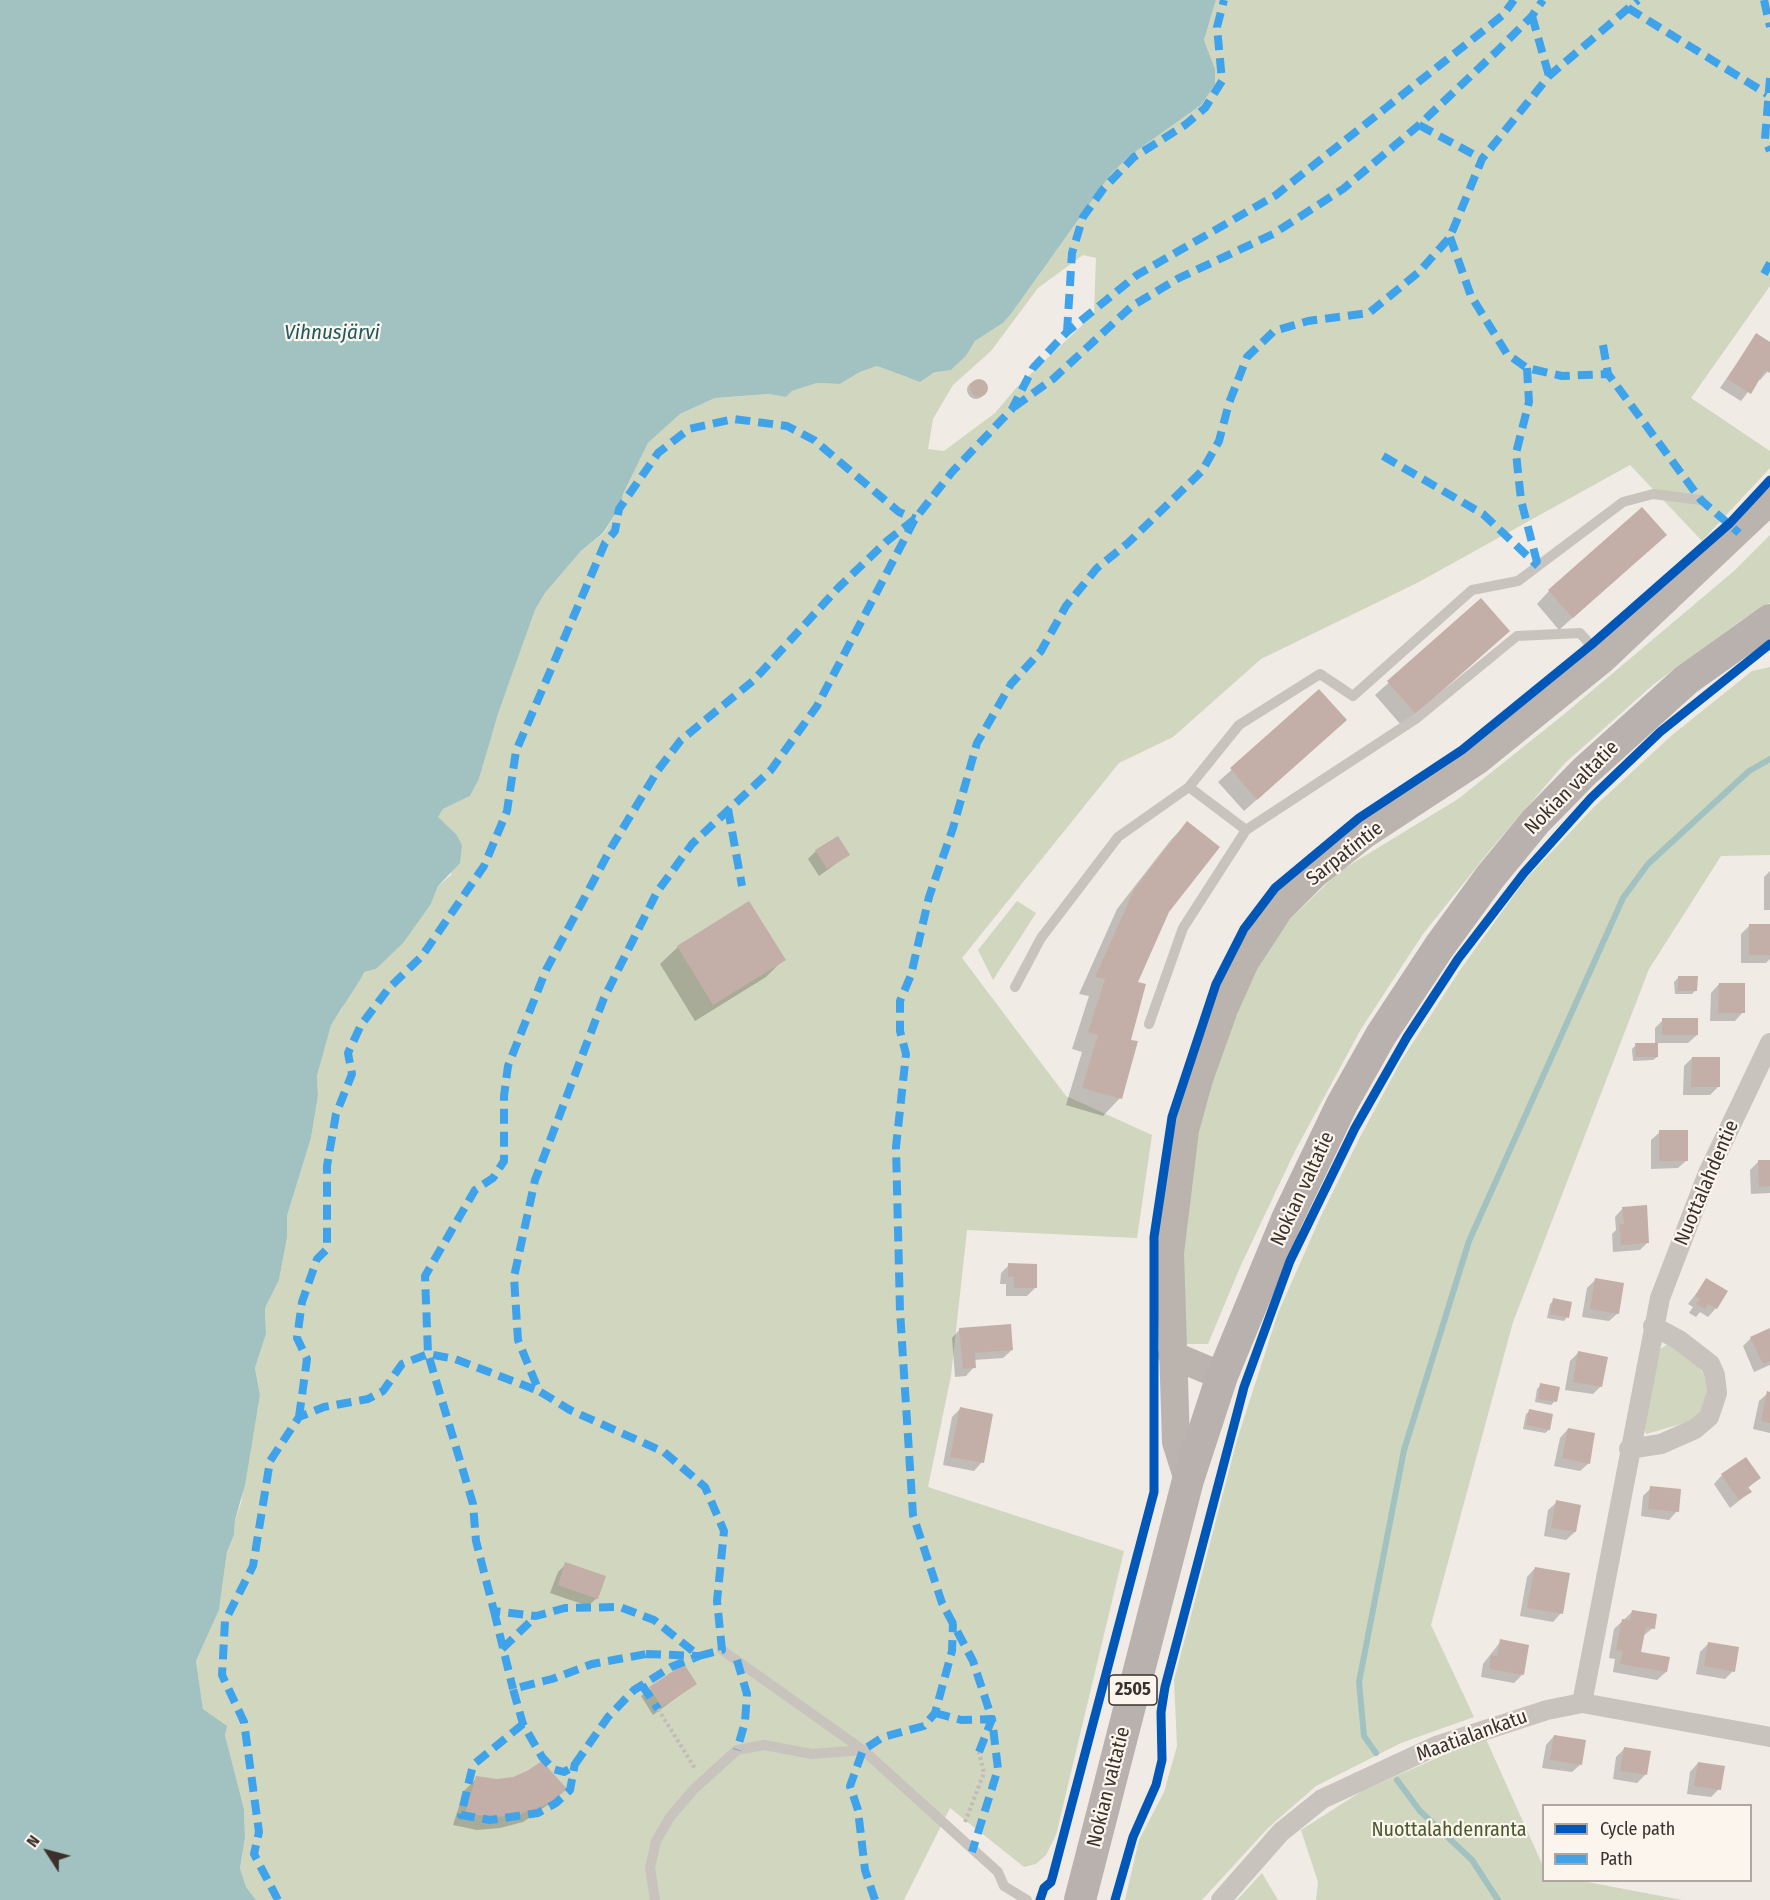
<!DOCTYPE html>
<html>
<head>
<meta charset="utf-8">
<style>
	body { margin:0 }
	#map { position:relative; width:1770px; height:1900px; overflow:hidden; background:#f0ebe5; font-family:"Fira Sans Condensed",sans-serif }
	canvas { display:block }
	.legend { position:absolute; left:1542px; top:1804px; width:210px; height:78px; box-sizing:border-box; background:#fbf5ee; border:2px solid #aea6a0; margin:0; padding:8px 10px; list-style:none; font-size:18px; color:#3b302b }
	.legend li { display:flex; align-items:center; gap:12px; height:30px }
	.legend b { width:30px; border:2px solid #aea6a0 }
	.north { position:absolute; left:18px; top:1822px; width:60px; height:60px; -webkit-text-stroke:4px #fbf5ee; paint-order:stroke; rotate:306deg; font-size:16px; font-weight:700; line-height:24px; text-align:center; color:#3b302b }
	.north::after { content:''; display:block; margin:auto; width:21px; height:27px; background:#3b302b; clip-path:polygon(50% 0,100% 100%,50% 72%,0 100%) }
</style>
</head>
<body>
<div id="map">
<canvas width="1770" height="1900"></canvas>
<ul class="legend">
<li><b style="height:8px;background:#0057b8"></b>Cycle path</li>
<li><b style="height:8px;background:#3fa3eb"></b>Path</li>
</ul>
<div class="north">N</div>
</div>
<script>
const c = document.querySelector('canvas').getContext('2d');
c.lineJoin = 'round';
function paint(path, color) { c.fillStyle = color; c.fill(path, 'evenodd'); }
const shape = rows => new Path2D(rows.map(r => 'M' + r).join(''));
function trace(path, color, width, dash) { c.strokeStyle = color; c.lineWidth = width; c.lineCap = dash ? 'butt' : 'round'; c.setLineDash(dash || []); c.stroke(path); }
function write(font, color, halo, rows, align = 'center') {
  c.font = font + ' "Fira Sans Condensed",sans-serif'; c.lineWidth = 4.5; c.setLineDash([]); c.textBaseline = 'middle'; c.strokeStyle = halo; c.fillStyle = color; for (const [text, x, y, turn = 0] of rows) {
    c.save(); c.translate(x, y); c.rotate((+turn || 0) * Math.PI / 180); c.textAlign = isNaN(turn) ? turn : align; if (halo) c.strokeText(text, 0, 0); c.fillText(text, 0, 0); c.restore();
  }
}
const green = shape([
	[1216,0,1770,0,1770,286,1691,398,1770,451,1770,468,1702,541,1630,465,1417,583,1261,659,1173,737,1119,763,962,958,1066,1096,1152,1135,1137,1238,967,1230,951,1376,928,1487,1124,1551,1056,1835,1046,1855,1036,1864,1024,1867,950,1808,904,1900,256,1900,246,1887,240,1868,245,1838,244,1809,225,1735,226,1726,203,1709,196,1661,219,1610,227,1552,234,1535,235,1520,241,1503,260,1395,255,1368,266,1334,265,1308,279,1280,287,1238,287,1216,311,1138,318,1096,317,1076,331,1024,342,1009,349,992,366,972,376,969,413,928,431,904,438,886,451,875,456,834,437,817,443,809,470,796,479,779,498,714,535,610,545,593,581,551,604,533,621,505,623,494,648,443,680,414,715,398,769,394,786,397,792,391,817,383,840,384,860,372,877,366,909,378,951,370,966,356,975,341,1003,323,1011,314,1111,174,1128,157,1201,105,1215,85,1215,69,1204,40],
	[1083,255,1096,258,1094,314,1016,388,995,413,944,451,928,449,933,419,953,385,991,351,1038,288],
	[1770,535,1770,603,1742,620,1654,684,1565,763,1491,849,1423,934,1361,1029,1295,1151,1241,1265,1208,1344,1183,1344,1179,1286,1194,1133,1251,972,1286,923,1340,871,1458,799,1562,716,1734,571],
	[1770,667,1770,855,1721,856,1649,969,1513,1322,1431,1625,1474,1717,1401,1743,1316,1786,1268,1828,1202,1900,1125,1900,1139,1840,1164,1792,1177,1746,1174,1680,1237,1440,1278,1313,1320,1218,1359,1139,1401,1061,1460,970,1525,880,1594,807,1671,736,1752,671],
	[1017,901,1036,913,993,980,978,950],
	[1668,1344,1691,1356,1706,1378,1707,1394,1703,1410,1688,1422,1646,1434,1643,1426,1660,1349],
	[1485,1737,1543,1866,1544,1880,1582,1881,1682,1900,1316,1900,1318,1882,1301,1830,1362,1791],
	[1262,1873,1278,1900,1237,1900]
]);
const water = shape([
	[0,0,1216,0,1204,40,1215,69,1215,85,1201,105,1128,157,1111,174,1011,314,1003,323,975,341,966,356,951,370,933,373,920,382,877,366,860,372,840,384,817,383,792,391,786,397,769,394,715,398,680,414,648,443,623,494,621,505,603,533,581,551,545,593,535,610,498,714,479,779,470,796,443,809,438,817,456,834,462,845,460,863,438,886,431,904,403,943,376,969,365,972,331,1025,317,1076,318,1096,311,1138,287,1216,287,1238,279,1280,265,1308,266,1334,255,1368,260,1395,245,1485,235,1520,234,1535,227,1552,219,1610,196,1661,203,1709,227,1726,225,1735,244,1809,245,1838,240,1868,246,1887,256,1900,0,1900]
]);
const shadow = shape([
	[1756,335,1770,344,1770,369,1760,380,1758,379,1741,401,1720,388],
	'967 390a9 9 0 1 1 18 0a9 9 0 1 1-18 0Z',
	[1665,535,1559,630,1537,604,1549,591],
	[1481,600,1508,631,1402,726,1375,695],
	[1319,691,1345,720,1244,811,1218,782],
	[1187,823,1168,911,1136,983,1120,1098,1103,1116,1066,1105,1082,1052,1072,1049,1089,996,1079,994,1117,909,1170,841],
	[816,851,848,855,819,876,808,859],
	[1770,871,1770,910,1764,910,1764,877],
	[748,903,784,959,766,977,695,1021,660,964,678,947],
	[1749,926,1770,926,1770,959,1766,963,1741,963,1741,934],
	[1678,978,1696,990,1692,994,1675,994,1674,982],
	[1719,984,1743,1012,1735,1021,1710,1021,1711,993],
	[1663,1020,1697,1035,1688,1043,1657,1043,1657,1057,1653,1060,1633,1061,1632,1049,1636,1045,1655,1045,1655,1028],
	[1692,1058,1718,1087,1710,1095,1683,1095,1684,1066],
	[1660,1132,1687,1160,1678,1168,1651,1169,1651,1140],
	[1770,1161,1770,1201,1770,1193,1751,1194,1750,1170,1758,1162],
	[1623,1208,1648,1242,1640,1250,1613,1252,1612,1234,1616,1230,1615,1217],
	[1009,1265,1035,1288,1027,1296,1006,1296,1006,1284,1000,1284,1001,1273],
	[1596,1279,1618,1313,1609,1321,1582,1317,1587,1288],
	[1707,1280,1716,1308,1708,1317,1700,1312,1696,1317,1689,1313,1693,1307,1688,1304],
	[1554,1300,1567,1317,1564,1321,1547,1318,1550,1304],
	[960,1329,1012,1350,1003,1358,974,1360,974,1367,966,1376,955,1377,952,1338],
	[1770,1330,1770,1365,1754,1372,1743,1346,1751,1338],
	[1578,1353,1601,1386,1593,1394,1565,1390,1570,1361],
	[1541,1385,1555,1401,1551,1405,1535,1402,1537,1389],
	[1768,1393,1770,1394,1770,1433,1753,1429,1759,1401],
	[960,1409,982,1462,974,1471,943,1465,952,1417],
	[1530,1411,1549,1430,1545,1433,1523,1429,1526,1414],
	[1568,1429,1589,1463,1580,1471,1554,1466,1560,1438],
	[1722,1475,1759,1478,1748,1488,1750,1492,1730,1508,1714,1484],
	[1651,1488,1677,1511,1669,1520,1641,1516,1643,1496],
	[1557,1502,1575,1532,1566,1540,1544,1536,1548,1510],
	[566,1564,597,1598,588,1606,550,1593,558,1572],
	[1535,1568,1561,1613,1553,1622,1520,1616,1527,1577],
	[1632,1612,1653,1628,1643,1636,1640,1654,1666,1672,1657,1680,1613,1672,1615,1659,1609,1658,1614,1629],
	[1501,1641,1522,1675,1514,1683,1481,1677,1483,1664],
	[1709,1643,1733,1671,1725,1679,1696,1674,1700,1652],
	[684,1666,695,1684,653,1715,641,1696],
	[1554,1736,1581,1764,1572,1772,1542,1768,1546,1745],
	[1625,1748,1645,1775,1637,1783,1613,1779,1616,1757],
	[1698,1763,1719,1789,1711,1797,1687,1794,1690,1772],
	[477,1778,565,1789,552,1802,523,1822,500,1828,477,1830,453,1825,464,1791]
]);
const stream = shape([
	[1376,1753,1364,1736,1359,1682,1404,1450,1469,1241,1623,898,1648,864,1749,771,1770,759],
	[1397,1780,1420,1811,1472,1860,1498,1900]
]);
const building = shape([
	[1756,333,1770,342,1770,373,1765,370,1751,394,1727,379],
	'970 388a9 9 0 1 1 18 0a9 9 0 1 1-18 0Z',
	[1642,507,1667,535,1573,618,1548,590],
	[1481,598,1510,631,1416,714,1387,681],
	[1319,689,1347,720,1257,800,1230,768],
	[1187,821,1220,847,1169,912,1138,982,1146,984,1131,1040,1138,1041,1122,1099,1082,1088,1098,1035,1088,1032,1105,979,1095,977,1134,890],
	[838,836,850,855,827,869,815,850],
	[749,901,786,960,713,1005,677,946],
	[1749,924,1770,924,1770,955,1749,955],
	[1678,976,1698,976,1697,991,1678,991],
	[1719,983,1745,983,1745,1013,1718,1013],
	[1662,1018,1698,1018,1698,1035,1662,1035],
	[1635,1043,1658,1043,1658,1057,1636,1057],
	[1692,1057,1720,1057,1720,1087,1691,1087],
	[1659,1130,1688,1130,1688,1161,1659,1161],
	[1758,1160,1770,1160,1770,1186,1759,1187],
	[1647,1205,1649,1243,1621,1245,1619,1224,1624,1224,1622,1207],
	[1008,1263,1037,1264,1037,1288,1014,1288,1014,1277,1008,1277],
	[1595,1278,1624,1283,1619,1314,1590,1309],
	[1706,1278,1728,1291,1717,1309,1708,1304,1705,1309,1696,1304,1700,1299,1695,1296],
	[1553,1298,1572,1302,1569,1318,1550,1314],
	[1011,1324,1013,1350,975,1353,976,1368,963,1369,959,1328],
	[1770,1328,1770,1361,1763,1364,1750,1337],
	[1578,1351,1608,1357,1602,1387,1573,1382],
	[1540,1383,1560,1387,1557,1402,1538,1399],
	[1767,1391,1770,1392,1770,1423,1761,1421],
	[960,1407,993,1414,984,1463,950,1457],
	[1529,1409,1553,1414,1550,1430,1526,1425],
	[1568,1428,1595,1433,1590,1464,1562,1458],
	[1746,1457,1761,1478,1748,1487,1752,1492,1739,1500,1721,1474],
	[1650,1486,1681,1489,1679,1512,1648,1509],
	[1556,1500,1581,1505,1576,1532,1551,1528],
	[565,1562,606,1576,598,1599,558,1585],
	[1535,1567,1570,1573,1563,1614,1527,1608],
	[1632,1610,1657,1614,1655,1629,1646,1627,1641,1652,1670,1657,1667,1672,1620,1664,1623,1651,1616,1650,1622,1619,1630,1620],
	[1500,1639,1529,1645,1524,1675,1489,1669,1491,1655,1497,1656],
	[1708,1642,1739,1647,1735,1672,1704,1666],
	[684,1664,697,1684,662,1707,649,1687],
	[1554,1735,1586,1740,1582,1765,1550,1760],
	[1624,1747,1651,1751,1647,1775,1620,1771],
	[542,1761,567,1789,554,1800,537,1809,514,1816,490,1817,465,1813,476,1776,497,1779,513,1777,527,1771],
	[1698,1762,1725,1766,1721,1790,1694,1786]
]);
const path = shape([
	[658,1709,696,1770],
	[965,1822,984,1773,979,1752]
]);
const service = shape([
	[1189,787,1246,830,1417,718,1517,636,1580,633,1603,659],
	[1015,987,1041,938,1118,837,1189,787,1239,725,1320,674,1353,696,1472,590,1518,581,1623,502,1653,494,1701,500],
	[1149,1024,1183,928,1246,830],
	[722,1650,863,1750,998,1872,1004,1886,1027,1900],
	[655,1900,650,1868,656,1841,670,1817,694,1789,737,1750,764,1745,812,1754,863,1750]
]);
const minor = shape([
	[1629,1449,1661,1444,1695,1429,1709,1417,1717,1393,1715,1375,1710,1364,1679,1340,1653,1326],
	[1582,1703,1660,1298,1708,1173,1770,1043],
	[1221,1900,1281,1832,1322,1799,1436,1746,1547,1710,1582,1703,1770,1737]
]);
const secondary = shape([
	[1172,1355,1222,1376],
	[1188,1480,1176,1442,1170,1253,1185,1130,1199,1079,1224,1009,1245,962,1279,910,1314,875,1364,835,1477,761,1603,659,1770,501]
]);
const primary = shape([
	[1080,1900,1188,1480,1222,1376,1287,1219,1342,1104,1381,1035,1439,947,1490,877,1536,821,1585,771,1686,680,1770,620]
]);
const quiet = shape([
	[1764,0,1770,27],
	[1628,8,1767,94],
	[1532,16,1549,76],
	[1770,78,1765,139,1770,151],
	[1419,125,1482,159],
	[1450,237,1471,296,1507,354,1527,368,1562,376,1608,374,1701,500,1739,533],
	[1764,274,1770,263],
	[1067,332,1072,253,1083,217,1104,188,1134,157,1185,125,1205,108,1222,81,1217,27,1224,0],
	[1603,345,1608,374],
	[1527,368,1529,402,1516,453,1521,500,1538,566],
	[1014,407,1053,379,1132,306,1179,278,1273,234,1343,189,1419,125,1496,52,1532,16,1543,0],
	[1383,456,1483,514,1538,566],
	[915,519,887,541,839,587,754,680,681,740,658,770,611,848,546,970,508,1066,504,1096,504,1161,493,1178,475,1190,425,1276,428,1354,473,1504,476,1541,494,1611,536,1616,565,1608,620,1607,654,1620,699,1656,722,1650,717,1601,724,1531,705,1487,664,1452,570,1410,539,1391,518,1340,514,1277,535,1180,604,998,657,892,692,844,771,770,817,706,915,519,952,472,1012,409,1033,368,1067,332,1137,275,1276,195,1503,15,1514,0],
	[728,809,742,886],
	[299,1417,307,1359,297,1338,302,1302,317,1259,327,1249,327,1166,336,1114,352,1074,348,1053,361,1025,389,988,422,956,484,866,507,811,516,751,605,543,615,531,619,509,658,453,689,429,734,419,787,426,814,440,899,512,915,519],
	[494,1611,513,1689],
	[502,1649,536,1616],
	[646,1654,699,1656,671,1667,634,1690,608,1717,573,1767,564,1772,553,1769,542,1757,523,1724,513,1689,552,1679,592,1664,646,1654],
	[737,1660,747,1694,745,1722,737,1750],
	[642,1685,658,1709],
	[935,1713,961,1720,992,1719,998,1769,972,1852],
	[523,1724,473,1765,461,1815,490,1820,538,1813,556,1803,570,1790,575,1763],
	[979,1752,992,1719,973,1661,942,1603,913,1515,900,1311,896,1147,906,1054,900,1031,900,1001,911,975,929,897,953,828,977,743,1011,684,1041,651,1066,606,1097,568,1128,543,1202,471,1219,441,1229,403,1247,357,1274,331,1308,321,1369,313,1419,272,1450,237,1482,159,1549,76,1638,0],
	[278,1900,254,1854,259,1832,244,1722,222,1675,225,1621,253,1566,270,1461,299,1417,324,1407,368,1399,383,1391,402,1364,428,1354,455,1359,539,1391],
	[875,1900,865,1870,858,1810,850,1786,863,1750,883,1737,924,1726,935,1713,952,1651,953,1623]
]);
const cycleway = shape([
	[1040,1900,1044,1888,1051,1882,1053,1875,1154,1492,1154,1237,1172,1117,1216,984,1244,929,1275,888,1359,818,1462,750,1591,645,1730,523,1770,480],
	[1115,1900,1133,1837,1156,1785,1162,1760,1161,1712,1165,1687,1244,1387,1290,1261,1355,1128,1407,1037,1458,959,1524,873,1591,798,1660,732,1770,644]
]);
const shields = [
	[1133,1690,48]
];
const shieldNames = [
	["2505",1133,1690]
];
const streetNames = [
	["Nokian valtatie",1572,788,-45],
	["Sarpatintie",1345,854,-38],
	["Nuottalahdentie",1707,1183,-67],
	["Nokian valtatie",1303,1189,-65],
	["Maatialankatu",1472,1736,-20],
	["Nokian valtatie",1109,1787,-76]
];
const parkNames = [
	["Nuottalahdenranta",1449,1830]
];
const waterNames = [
	["Vihnusjärvi",332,333]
];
paint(green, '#d1d6bf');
paint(water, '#a1c2c1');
paint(shadow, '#0003');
trace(stream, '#a1c2c1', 6);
paint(building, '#c3afa7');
trace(path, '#c2bbb6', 4, [3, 3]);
trace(service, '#c9c3be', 10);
trace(minor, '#c9c3be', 20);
trace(secondary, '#bab3ae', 28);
trace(primary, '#b8b1ad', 32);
trace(quiet, '#3fa3eb', 8, [15, 8]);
trace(cycleway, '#0057b8', 9);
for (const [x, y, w] of shields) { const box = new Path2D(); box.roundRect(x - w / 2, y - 15, w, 30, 4.5); c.fillStyle = '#fbf5ee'; c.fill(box); trace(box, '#3b302b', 1.5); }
write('bold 18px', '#3b302b', null, shieldNames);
write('20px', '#3b302b', '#fbf5ee', streetNames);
write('20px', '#4a5a2e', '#fbf5ee', parkNames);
write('italic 21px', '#1f5a5e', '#fbf5ee', waterNames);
</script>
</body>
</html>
